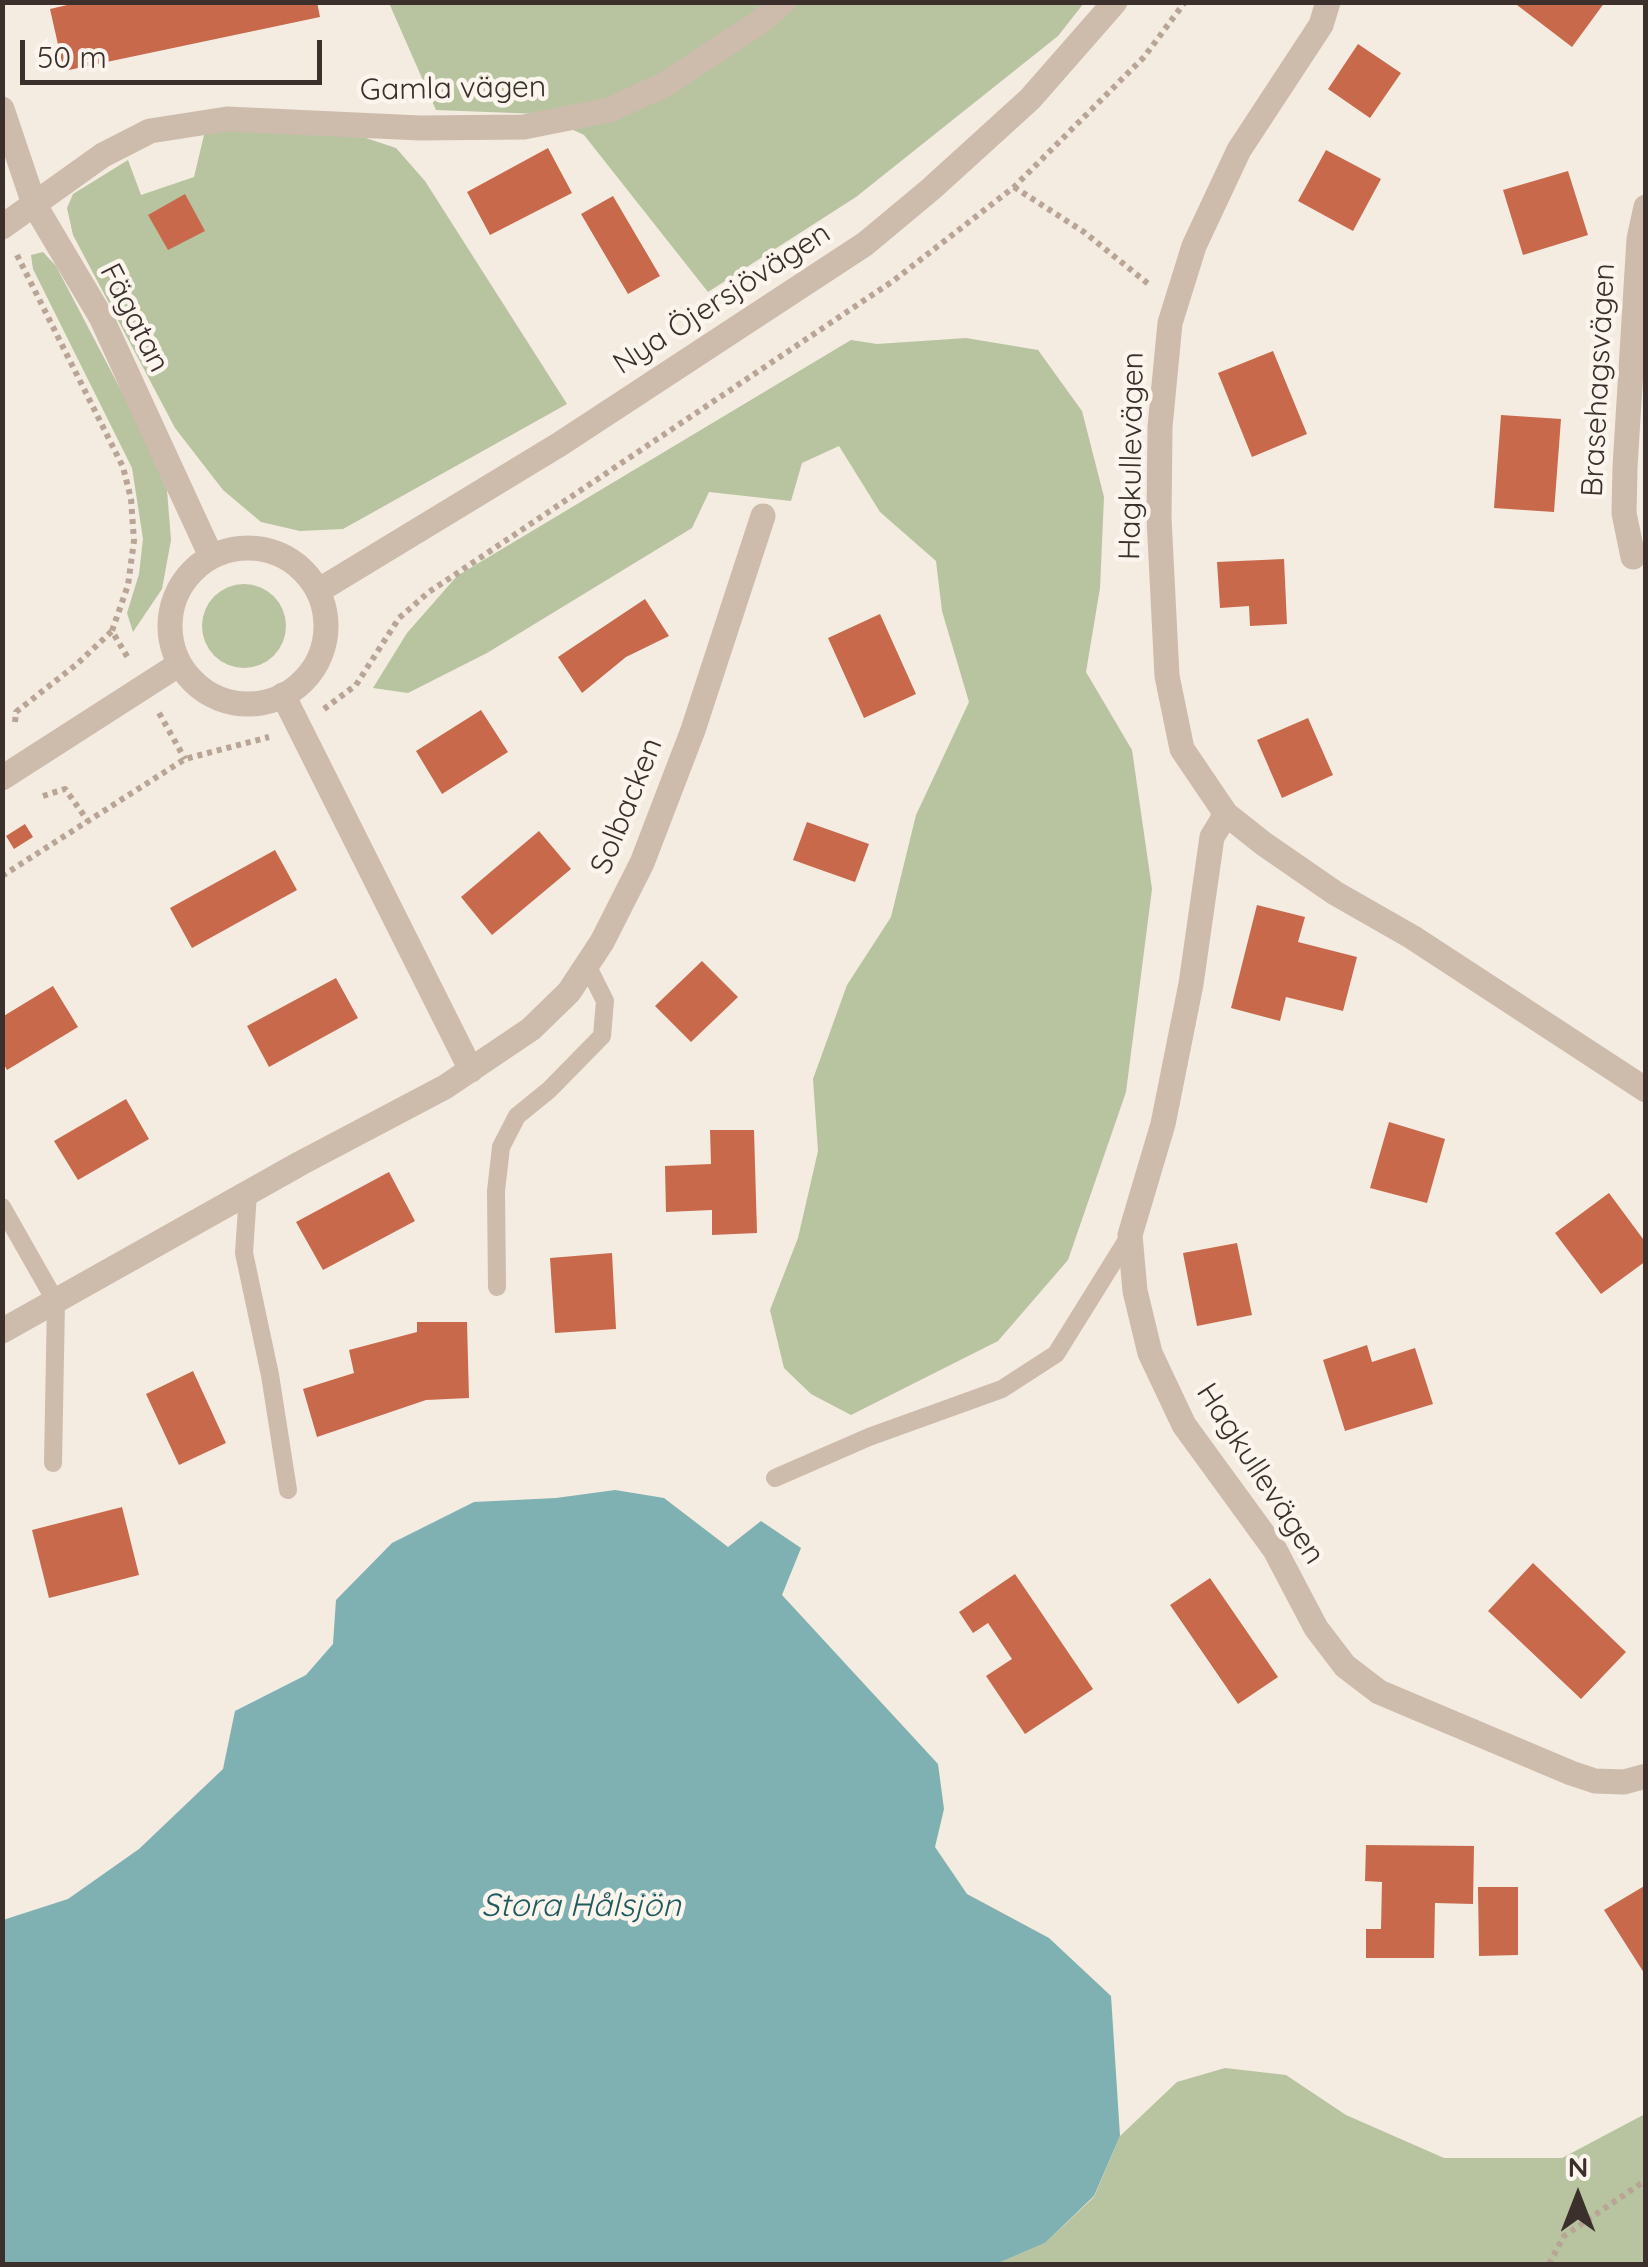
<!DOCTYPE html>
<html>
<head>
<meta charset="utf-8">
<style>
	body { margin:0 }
	#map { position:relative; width:1648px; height:2267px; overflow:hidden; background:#f4ebe1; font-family:Quicksand,sans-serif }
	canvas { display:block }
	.frame { position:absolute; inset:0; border:5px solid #3b302b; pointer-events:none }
	.north { position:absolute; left:1528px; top:2147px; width:100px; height:100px; -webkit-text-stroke:8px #fbf5ee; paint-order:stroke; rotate:0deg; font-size:28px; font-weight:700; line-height:40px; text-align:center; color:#3b302b }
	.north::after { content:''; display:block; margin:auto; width:35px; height:45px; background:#3b302b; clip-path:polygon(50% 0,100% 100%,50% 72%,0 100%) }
	.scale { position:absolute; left:20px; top:40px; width:302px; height:45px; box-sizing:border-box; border:5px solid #3b302b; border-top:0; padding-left:12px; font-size:30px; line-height:35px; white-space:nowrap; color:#3b302b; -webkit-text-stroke:8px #fbf5ee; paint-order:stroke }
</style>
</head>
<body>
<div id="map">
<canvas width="1648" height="2267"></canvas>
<div class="frame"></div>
<div class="north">N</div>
<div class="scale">50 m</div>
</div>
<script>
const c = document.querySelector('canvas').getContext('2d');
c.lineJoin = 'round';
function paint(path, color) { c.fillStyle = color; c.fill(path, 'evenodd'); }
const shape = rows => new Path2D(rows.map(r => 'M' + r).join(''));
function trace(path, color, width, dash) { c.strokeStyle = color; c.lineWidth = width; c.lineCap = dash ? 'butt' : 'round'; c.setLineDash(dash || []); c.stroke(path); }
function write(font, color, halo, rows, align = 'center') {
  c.font = font + ' Quicksand,sans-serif'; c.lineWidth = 9; c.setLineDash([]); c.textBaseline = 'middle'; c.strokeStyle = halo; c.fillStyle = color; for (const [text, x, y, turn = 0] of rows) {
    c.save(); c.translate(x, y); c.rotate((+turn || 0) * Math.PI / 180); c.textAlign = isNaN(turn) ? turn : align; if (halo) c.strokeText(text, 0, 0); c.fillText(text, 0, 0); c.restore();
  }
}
const green = shape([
	[389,3,1084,3,1058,36,856,197,708,292,584,135,539,114,436,110],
	[256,127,366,138,396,148,425,181,567,404,343,529,300,531,261,522,223,490,175,428,73,235,67,208,73,194,128,160,141,195,194,177,205,131],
	[43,252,56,266,134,415,167,490,171,540,162,589,133,632,127,613,139,574,143,539,132,468,33,269,31,255],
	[966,338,1038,350,1082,411,1104,497,1100,588,1086,672,1132,750,1152,889,1126,1092,1068,1260,998,1341,851,1415,811,1394,784,1368,770,1310,798,1238,818,1151,813,1079,847,985,891,917,916,815,969,702,942,611,936,561,880,512,839,446,802,463,791,501,709,492,692,528,487,653,408,693,373,688,407,633,457,576,851,340,877,344],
	'202 626a42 42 0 1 1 84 0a42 42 0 1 1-84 0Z',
	[1225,2068,1286,2075,1346,2115,1444,2158,1562,2158,1645,2114,1645,2264,996,2264,1045,2243,1094,2197,1120,2136,1177,2082]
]);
const water = shape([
	[615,1490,664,1498,728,1547,761,1521,801,1548,782,1595,938,1764,944,1809,935,1847,967,1894,1049,1938,1111,1996,1120,2136,1094,2196,1045,2243,996,2264,3,2264,3,1920,68,1899,139,1849,223,1769,235,1711,306,1675,333,1644,336,1600,392,1543,474,1502,556,1498]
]);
const building = shape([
	[80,2,317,2,320,17,64,71,50,9],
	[1519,2,1605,2,1572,47,1517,5],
	[1358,44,1401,73,1370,118,1328,89],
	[548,148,572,193,490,235,467,192],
	[1326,150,1381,179,1353,231,1298,201],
	[1568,171,1588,235,1523,255,1503,190],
	[185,194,205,231,168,250,148,215],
	[613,196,660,276,628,294,581,214],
	[1273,351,1307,434,1252,457,1218,373],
	[1501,415,1561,419,1554,512,1494,508],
	[1284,559,1287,624,1250,626,1249,606,1220,608,1217,562],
	[645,599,669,636,626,657,582,693,558,657],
	[880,614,916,694,864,718,828,638],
	[481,710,508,752,442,794,416,751],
	[1308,718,1333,775,1282,798,1257,740],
	[807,822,869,844,855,882,793,860],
	[25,824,33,837,14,849,6,836],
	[539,831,571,869,492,935,461,897],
	[275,850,297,890,192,948,170,908],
	[1257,905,1305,917,1298,942,1357,957,1343,1011,1286,997,1280,1021,1231,1008],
	[702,961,738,997,691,1042,655,1006],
	[336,978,358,1018,269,1067,247,1026],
	[53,986,78,1027,7,1070,2,1061,2,1017],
	[126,1099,149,1139,78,1180,54,1141],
	[1389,1122,1445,1139,1427,1203,1370,1188],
	[710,1130,754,1130,757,1233,712,1235,712,1210,666,1212,665,1166,711,1164],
	[389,1172,415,1221,323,1270,296,1222],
	[1609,1193,1646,1243,1646,1261,1601,1294,1555,1233],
	[1237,1243,1252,1315,1197,1326,1183,1253],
	[612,1253,616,1329,555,1333,550,1258],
	[417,1322,467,1322,469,1398,426,1400,317,1437,303,1389,354,1373,349,1350,417,1332],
	[1367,1345,1372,1362,1415,1348,1433,1404,1345,1431,1323,1360],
	[193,1371,226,1443,179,1465,146,1394],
	[122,1507,139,1575,49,1598,32,1530],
	[1533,1563,1626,1652,1581,1699,1488,1611],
	[1015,1574,1093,1689,1025,1734,986,1676,1012,1659,988,1623,973,1633,959,1612],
	[1210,1578,1278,1677,1238,1704,1170,1605],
	[1366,1845,1474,1846,1473,1904,1435,1903,1434,1958,1366,1958,1366,1929,1381,1929,1382,1882,1365,1881],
	[1646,1885,1646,1976,1604,1910],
	[1478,1887,1518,1887,1518,1955,1479,1956]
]);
const path = shape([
	[1014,187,1084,232,1151,286],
	[17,255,123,467,131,499,134,541,128,585,112,631,128,658],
	[324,709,356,685,399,618,429,592,893,281,1014,187,1144,57,1185,2],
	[159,713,185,759],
	[15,722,16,712,77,664,112,631],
	[43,796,65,789,88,821],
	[2,876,185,759,269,737],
	[1549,2264,1564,2236,1646,2180]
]);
const service = shape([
	[248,1193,244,1253,270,1375,288,1490],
	[2,1207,56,1302,53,1463],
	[497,1287,496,1191,501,1147,517,1116,549,1090,602,1036,605,1001,587,965],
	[775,1478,869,1437,1002,1389,1056,1354,1130,1235]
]);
const minor = shape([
	[1328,2,1321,25,1239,150,1194,246,1170,323,1160,427,1159,518,1167,676,1182,749,1226,814,1264,844,1335,893,1412,937,1646,1090],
	[2,109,34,204,101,317,211,556],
	[2,227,103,155,150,131,227,119,420,128,524,127,609,110,664,85,760,22,783,2],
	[1633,557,1624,513,1625,467,1639,239,1646,207],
	[283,695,471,1070],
	[1226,814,1212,837,1191,984,1163,1124,1130,1235,1135,1291,1150,1353,1184,1425,1275,1550,1316,1628,1345,1666,1379,1692,1571,1773,1595,1781,1624,1782,1646,1776],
	[2,1331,301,1163,445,1087,531,1029,569,992,602,942,642,863,693,730,763,516]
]);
const tertiary = shape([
	'170 626a78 78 0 1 1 156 0a78 78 0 1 1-156 0Z',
	[318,591,560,444,865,244,931,189,1030,99,1115,2],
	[2,778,178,665]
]);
const streetNames = [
	["Gamla vägen",453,89,-1],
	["Nya Öjersjövägen",722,299,-33],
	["Fägatan",134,318,63],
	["Brasehagsvägen",1599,380,-87],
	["Hagkullevägen",1132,456,-89],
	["Solbacken",627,806,-68],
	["Hagkullevägen",1260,1474,57]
];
const waterNames = [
	["Stora Hålsjön",581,1906]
];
paint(green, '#b8c4a0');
paint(water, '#7fb0b2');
paint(building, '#c8694b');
trace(path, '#b9a596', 6, [5, 5]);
trace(service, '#cdbbac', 18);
trace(minor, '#cdbbac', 25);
trace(tertiary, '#cdbbac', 25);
write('30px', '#3b302b', '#fbf5ee', streetNames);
write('italic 32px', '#1f5a5e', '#fbf5ee', waterNames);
</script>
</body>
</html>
